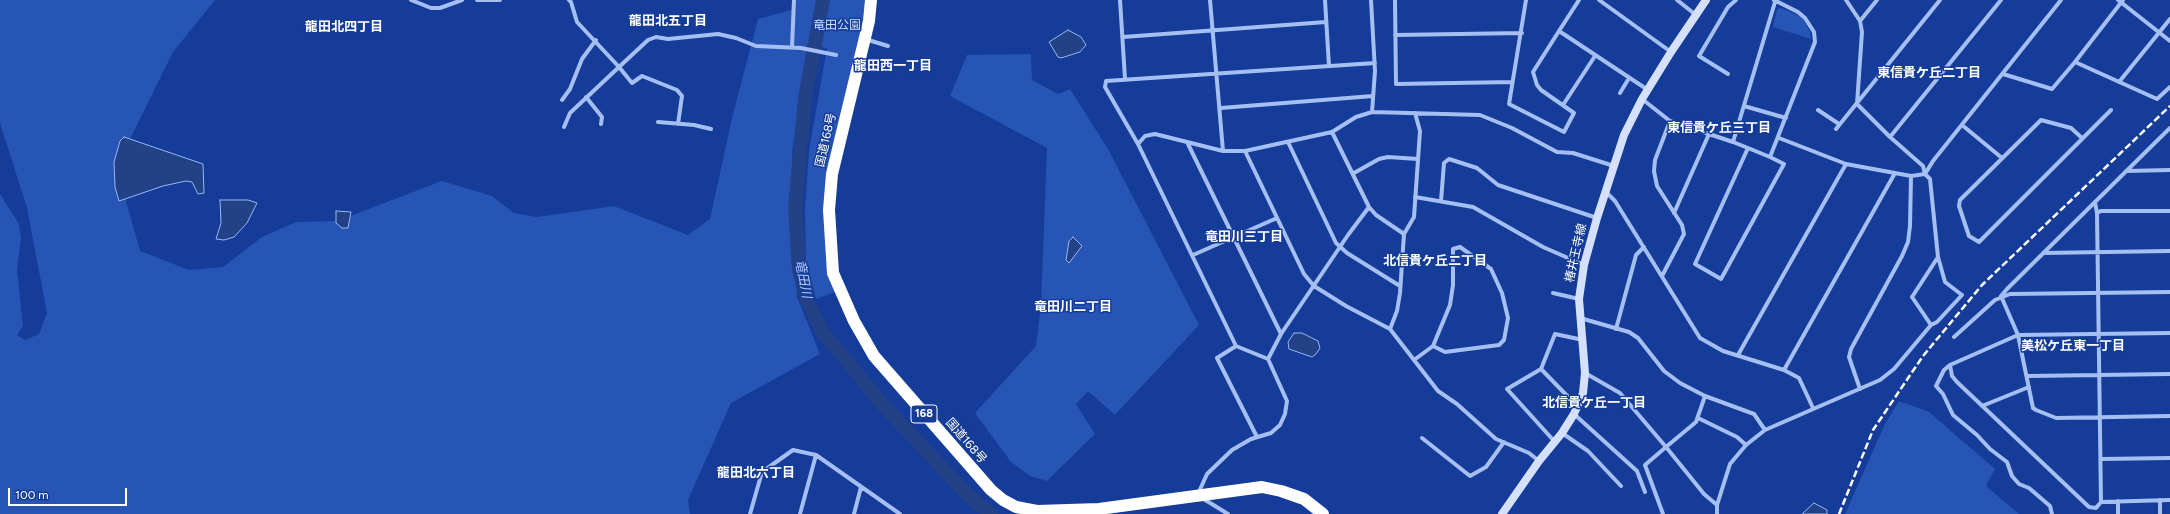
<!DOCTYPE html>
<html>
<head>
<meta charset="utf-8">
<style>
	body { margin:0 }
	#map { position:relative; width:2170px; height:514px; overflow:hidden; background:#143c98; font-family:Figtree,sans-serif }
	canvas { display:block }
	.scale { position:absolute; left:8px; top:488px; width:119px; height:18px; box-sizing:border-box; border:2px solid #fff; border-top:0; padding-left:5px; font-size:12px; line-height:14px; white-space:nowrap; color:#fff; -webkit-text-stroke:3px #143c98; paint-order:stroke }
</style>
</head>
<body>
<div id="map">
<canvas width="2170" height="514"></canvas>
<div class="scale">100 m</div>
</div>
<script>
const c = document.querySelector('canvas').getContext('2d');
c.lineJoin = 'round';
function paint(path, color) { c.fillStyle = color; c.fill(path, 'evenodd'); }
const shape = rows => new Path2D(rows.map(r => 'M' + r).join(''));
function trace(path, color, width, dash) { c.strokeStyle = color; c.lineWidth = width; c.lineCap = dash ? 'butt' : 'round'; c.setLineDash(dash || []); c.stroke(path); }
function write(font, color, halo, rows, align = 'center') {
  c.font = font + ' Figtree,"Noto Sans JP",sans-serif'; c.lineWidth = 3; c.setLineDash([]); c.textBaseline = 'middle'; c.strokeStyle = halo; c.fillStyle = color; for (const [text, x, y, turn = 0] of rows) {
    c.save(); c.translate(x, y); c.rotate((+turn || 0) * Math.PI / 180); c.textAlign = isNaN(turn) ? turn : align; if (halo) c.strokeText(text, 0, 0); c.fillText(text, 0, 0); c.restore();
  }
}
const green = shape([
	[0,0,215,0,173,52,125,149,126,201,140,251,189,270,223,267,262,237,296,222,337,221,442,181,492,196,514,213,537,217,614,206,688,235,710,219,732,118,758,19,795,9,795,0,866,0,866,10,831,156,835,292,816,299,806,261,805,210,809,151,827,48,807,45,792,153,795,187,797,297,820,354,731,403,688,500,690,514,0,514,0,194,19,224,21,238,17,270,23,326,17,335,25,340,39,334,47,313,27,208,0,123],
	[1780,8,1796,14,1803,19,1810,32,1811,39,1773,27,1777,10],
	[1031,54,1032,80,1058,94,1070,89,1108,149,1199,325,1115,415,1088,391,1076,404,1095,434,1047,481,1030,476,1011,462,975,413,1036,346,1041,305,1047,148,950,96,967,55],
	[1899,401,1929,412,1995,469,1986,486,2019,514,1845,514,1885,424]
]);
const water = shape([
	[1068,30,1081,37,1086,45,1080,52,1061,58,1058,57,1049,42,1068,30],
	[124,137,203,164,204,193,198,194,192,182,186,181,163,186,119,201,115,187,114,162,120,141,124,137],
	[220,200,248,200,257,203,247,223,234,237,224,240,216,239,221,223,220,200],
	[336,211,351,212,348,228,342,228,336,223,336,211],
	[1073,237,1082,246,1069,263,1066,260,1069,241,1073,237],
	[1294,333,1302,333,1318,341,1320,348,1316,354,1312,357,1289,349,1288,342,1294,333],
	[1814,503,1827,510,1827,514,1802,514,1814,503]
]);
const river = shape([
	[823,0,805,98,795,207,799,270,807,301,822,331,882,404,969,496,991,514]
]);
const street = shape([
	[411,0,431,8,440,8,462,0],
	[477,0,500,0],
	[569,0,571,2,577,22,619,67,648,40,656,37,668,39,718,34,736,38,756,46,801,48,836,55],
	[1120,0,1125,79],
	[1210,0,1223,151],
	[1325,0,1329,66],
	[1371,0,1375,71,1372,112],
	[1395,0,1396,84,1512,82],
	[1526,0,1509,104,1564,132,1574,113,1541,90,1537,85,1533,72,1559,31],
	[1579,0,1559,31,1648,90],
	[1599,0,1671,52],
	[1677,0,1696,15],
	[2118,0,2170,41],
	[1860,21,1877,0],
	[1395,35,1522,33],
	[1123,37,1326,22],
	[865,39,888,46],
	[792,47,794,0],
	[2075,62,2123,0],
	[1728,74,1699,56,1728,7,1736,0],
	[2003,74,2052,89,2075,62,2157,99,2170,87],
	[2119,82,2170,19],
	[1620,93,1629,78],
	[586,97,602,117,601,124],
	[1642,99,1670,121,1733,142,1748,148,1770,157,1784,164,1721,279,1695,264,1748,148],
	[562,100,570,89,582,59,596,40],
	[1563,105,1595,56],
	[1744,106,1786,118],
	[1221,108,1373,96],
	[1818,110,1839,124],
	[658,122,694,125,711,129],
	[1962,125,2002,158],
	[564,127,570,113,619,67,632,83,642,76,677,90,682,96,678,124],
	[2170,128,2007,289,2001,296,2018,335,2033,408,2036,410,2056,418,2170,416],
	[1836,129,1940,0],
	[1890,137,2001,0],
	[1779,138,1846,164,1911,176,1925,174,1933,161,2061,0],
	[2082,138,2071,128,2041,120,1960,200,1959,206,1969,236,1979,242,2111,110],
	[1288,142,1336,243,1347,253,1400,286],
	[1733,142,1775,2],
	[1138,144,1145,136,1155,134,1223,151,1245,151,1332,132,1356,117,1372,112,1480,115,1512,128,1557,152,1573,153,1614,166],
	[1188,144,1281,334],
	[1245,151,1304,274,1314,286,1346,306,1390,329,1414,360,1433,346],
	[1770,157,1815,42,1814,32,1805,18,1798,12,1774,0],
	[2126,171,2170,170],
	[1354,173,1379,159,1388,157,1418,159],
	[1606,192,1615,201,1700,338,1723,351,1784,370,1799,378,1813,408],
	[1415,197,1473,207,1543,247,1584,265],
	[1441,201,1444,163,1449,159,1477,168,1498,185,1597,218],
	[2095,202,2097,213,2101,502],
	[1369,207,1376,215,1404,234],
	[1674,213,1709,134],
	[2097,213,2101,211,2170,211],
	[1460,247,1491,269,1502,293,1508,318,1504,340,1499,345,1445,352,1433,346,1450,305,1453,285,1453,249,1460,247],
	[2043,253,2170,251],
	[1193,255,1277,218],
	[1662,276,1684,234,1682,225,1657,186,1654,171,1655,160,1670,121],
	[1553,293,1579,299],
	[1580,318,1629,332,1638,338,1664,371,1680,383,1705,396,1754,414,1765,430],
	[1931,325,1937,322,1962,295,1945,282,1938,257],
	[1390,329,1397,311,1400,293,1404,234,1414,217,1420,131,1415,113],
	[1616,329,1636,255,1644,247],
	[1954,337,1995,300,2010,294,2170,292],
	[1236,346,1217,358,1257,437],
	[1738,355,1846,164],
	[1268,359,1236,346,1138,144,1105,87,1106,81,1375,63],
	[1414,360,1438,391,1457,404,1496,439,1529,453,1539,461],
	[1950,365,1952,376,1957,382,2089,507,2096,508,2101,502,2170,500],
	[1541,369,1555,334,1583,340],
	[1784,370,1895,173],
	[1585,373,1620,393,1666,447,1645,465,1663,514],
	[2028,376,2170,374],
	[1860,389,1849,357,1851,349,1902,256,1908,242,1910,226,1911,176],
	[1705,396,1696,422,1666,447,1704,494,1717,505],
	[1982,406,2029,387],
	[1574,414,1637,471,1645,492],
	[1698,418,1737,437,1746,445],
	[1562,433,1588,451,1621,486],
	[1422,438,1470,476,1486,467,1504,442],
	[1555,442,1507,389,1541,369,1577,406],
	[2101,459,2170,458],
	[1198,494,1207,474,1232,450,1251,439,1271,433,1280,425,1285,414,1287,401,1268,359,1281,334,1348,235,1369,207,1332,132],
	[1202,498,1228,514],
	[2160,500,2160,514],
	[2118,501,2118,514],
	[750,514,762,472,793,450,816,455,900,514],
	[800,514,816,455],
	[854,514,861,487],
	[1717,514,1717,505,1730,464,1746,445,1765,430,1880,380,1894,369,1931,325,1912,297,1938,257,1930,179,1925,174,1923,166,1890,137,1857,104,1862,32,1860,21,1846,0],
	[2052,514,2050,506,2029,488,2019,484,2012,476,2007,462,1990,449,1977,435,1953,415,1943,394,1936,386,1944,370,1950,365,2018,335,2170,333]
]);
const secondary = shape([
	[1502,514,1539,461,1562,433,1574,414,1583,393,1585,373,1579,299,1584,265,1597,218,1624,135,1642,99,1671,52,1706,0]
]);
const highway = shape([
	[871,0,869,21,832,174,829,210,833,273,854,321,874,356,991,490,1003,500,1016,507,1037,511,1099,509,1262,487,1281,491,1304,499,1323,514]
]);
const rail = shape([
	[1839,514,1873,430,1923,356,1982,285,2170,106]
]);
const shields = [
	[924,414,26]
];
const shieldNames = [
	["168",924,414]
];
const parkNames = [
	["竜田公園",837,25]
];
const streetNames = [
	["国道168号",826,140,-77],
	["椿井王寺線",1576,253,-77],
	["国道168号",966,441,49]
];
const neighbourhoodNames = [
	["龍田北五丁目",668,21],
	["龍田北四丁目",344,27],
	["龍田西一丁目",893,66],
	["東信貴ケ丘二丁目",1929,73],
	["東信貴ケ丘三丁目",1719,128],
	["竜田川三丁目",1244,237],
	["北信貴ケ丘二丁目",1435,261],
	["竜田川二丁目",1073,307],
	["美松ケ丘東一丁目",2073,346],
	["北信貴ケ丘一丁目",1594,403],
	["龍田北六丁目",756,473]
];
const waterNames = [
	["竜田川",803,279,79]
];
paint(green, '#2755b6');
paint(water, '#234187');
trace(water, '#98b7f6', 1);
trace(river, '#234187', 14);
trace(street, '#a6bff3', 4);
trace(secondary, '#d5e1fc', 8);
trace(highway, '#fff', 12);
trace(rail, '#fff', 2.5, [7, 3]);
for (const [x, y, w] of shields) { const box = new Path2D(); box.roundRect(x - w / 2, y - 9, w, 18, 3); c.fillStyle = '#143c98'; c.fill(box); trace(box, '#fff', 1); }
write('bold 11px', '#fff', null, shieldNames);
write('12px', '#ceddfd', '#143c98', parkNames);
write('12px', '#fff', '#143c98', streetNames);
write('bold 13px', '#fff', '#143c98', neighbourhoodNames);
write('italic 13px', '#b3caf9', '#143c98', waterNames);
</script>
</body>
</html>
